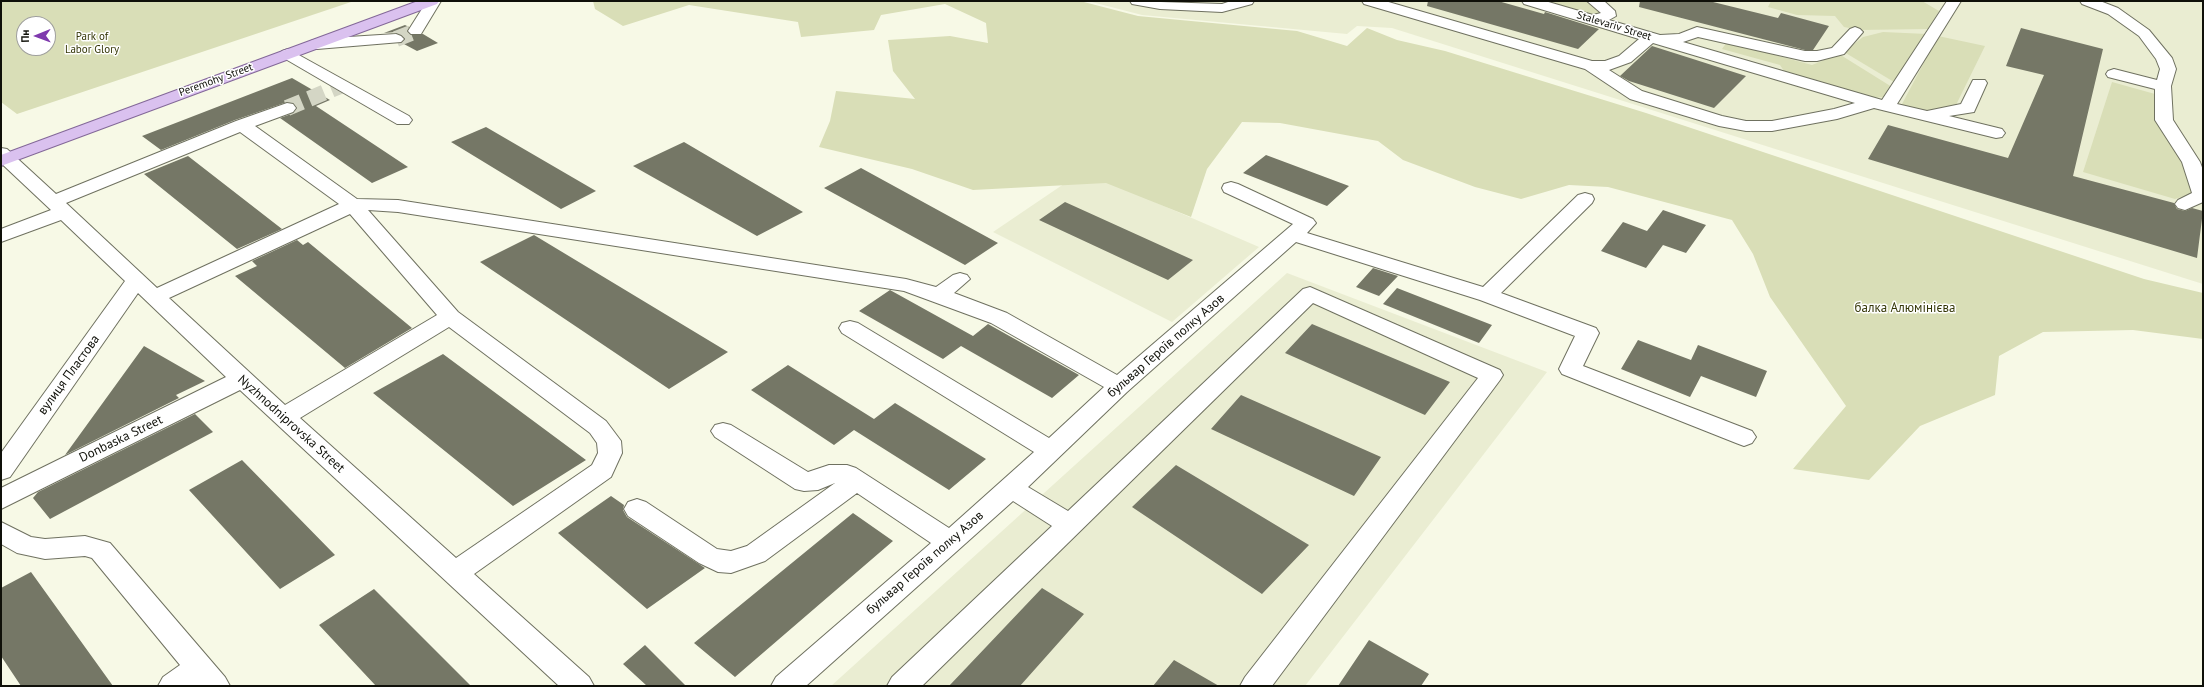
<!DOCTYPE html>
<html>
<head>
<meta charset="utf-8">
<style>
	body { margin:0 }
	#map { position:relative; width:2204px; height:687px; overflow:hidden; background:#f7f9e6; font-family:"PT Sans",sans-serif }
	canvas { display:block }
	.frame { position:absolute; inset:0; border:2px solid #0f1009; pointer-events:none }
	.north { position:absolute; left:16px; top:16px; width:40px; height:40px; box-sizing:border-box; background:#fff; border:1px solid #9f9f9d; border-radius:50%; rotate:269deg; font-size:11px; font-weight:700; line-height:16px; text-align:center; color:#0f1009 }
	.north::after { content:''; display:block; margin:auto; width:14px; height:18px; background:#7f3aae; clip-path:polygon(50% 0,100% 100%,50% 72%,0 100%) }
</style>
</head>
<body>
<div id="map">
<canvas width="2204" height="687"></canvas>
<div class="frame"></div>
<div class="north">Пн</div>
</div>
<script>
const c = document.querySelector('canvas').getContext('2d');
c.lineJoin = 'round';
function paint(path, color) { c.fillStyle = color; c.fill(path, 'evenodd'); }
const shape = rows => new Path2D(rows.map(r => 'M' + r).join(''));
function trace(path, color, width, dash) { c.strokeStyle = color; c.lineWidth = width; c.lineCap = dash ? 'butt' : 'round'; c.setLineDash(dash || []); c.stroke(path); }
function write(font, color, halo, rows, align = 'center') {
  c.font = font + ' "PT Sans",sans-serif'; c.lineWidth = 3; c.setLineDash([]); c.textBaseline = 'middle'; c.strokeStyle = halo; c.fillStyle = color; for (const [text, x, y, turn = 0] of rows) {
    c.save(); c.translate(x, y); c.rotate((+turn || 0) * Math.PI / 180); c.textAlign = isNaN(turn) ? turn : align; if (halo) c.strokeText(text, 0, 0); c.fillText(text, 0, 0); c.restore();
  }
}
const built = shape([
	[1088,1,2203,1,2203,284,1392,28,1357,26,1347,34,1142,15],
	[1083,171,1259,247,1172,322,993,232],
	[1287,273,1547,372,1305,686,831,686]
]);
const green = shape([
	[1,1,354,1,17,114,1,102],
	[24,24,48,24,48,48,24,48],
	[593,1,1080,1,1138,16,1297,31,1347,46,1367,28,1397,40,1445,51,1646,113,2144,279,2203,293,2203,339,2133,330,2043,332,1999,356,1995,395,1920,426,1869,480,1793,469,1846,406,1770,297,1753,254,1732,220,1608,187,1569,185,1521,199,1475,187,1403,160,1378,141,1280,123,1242,122,1207,169,1191,217,1106,183,973,190,912,169,819,147,830,121,836,91,915,99,893,71,888,40,950,36,988,43,986,23,945,4,881,15,874,30,801,37,798,22,689,5,623,26,595,9],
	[1537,1,1586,1,1594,4,1601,12,1598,16,1588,16],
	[1771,1,1922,1,1939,11,1928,29,1859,30,1844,27,1835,16,1797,15,1768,7],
	[1883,32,1927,34,1894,82,1844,52,1863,37],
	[1938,36,1985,46,1956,105,1932,112,1901,106],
	[1727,42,1812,65,1839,54,1892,87,1885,97,1870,98,1786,74,1780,65,1722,49],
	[2112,82,2155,94,2158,126,2181,157,2194,193,2175,199,2083,172]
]);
const building = shape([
	[1428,1,1498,1,1544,14,1545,12,1599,29,1578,49,1427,6],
	[1640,1,1709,1,1778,18,1781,13,1829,26,1813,50,1805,50,1639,7],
	[405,25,409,27,407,31,410,35,423,34,438,43,417,51,402,43,406,39,402,35,396,32,384,33],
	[2021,28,2103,49,2073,176,2174,203,2177,209,2185,211,2192,208,2203,211,2197,258,1868,159,1888,125,2008,158,2044,75,2006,66],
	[1652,46,1693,59,1746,76,1714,108,1629,81,1620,76],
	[292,78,330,100,316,106,408,167,372,183,280,118,294,113,297,109,294,103,287,102,235,120,161,150,142,136],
	[486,127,596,191,561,209,451,142],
	[684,142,803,212,757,236,633,166],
	[1266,155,1349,186,1327,206,1243,173],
	[188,156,282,229,237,249,144,174],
	[861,168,998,243,965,265,824,188],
	[1065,202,1193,260,1168,280,1039,220],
	[1663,210,1706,225,1686,253,1663,245,1646,268,1601,251,1623,222,1647,231],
	[534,235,728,352,669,389,480,262],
	[297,240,303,245,308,242,412,328,345,368,235,276,257,266,252,261],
	[1373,268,1398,276,1379,296,1356,287],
	[1397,288,1492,325,1479,343,1383,304],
	[890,290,973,336,988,324,1079,375,1052,398,961,346,943,359,859,311],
	[1312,324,1450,382,1425,415,1285,353],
	[1638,340,1691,360,1698,345,1767,371,1756,397,1701,376,1690,397,1621,369],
	[144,346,205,381,176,395,179,398,65,455],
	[443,354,586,460,513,506,373,393],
	[788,365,874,419,895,403,986,459,949,490,854,430,834,445,751,390],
	[1241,395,1381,457,1354,496,1211,429],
	[195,414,213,432,50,519,33,498,38,492],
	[242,460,335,555,280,589,189,490],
	[1176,465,1309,545,1262,594,1132,507],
	[611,496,624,505,623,510,627,517,705,568,647,609,558,533],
	[853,513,893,541,735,677,694,643],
	[31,572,113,686,21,686,1,656,1,588],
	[1042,588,1084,614,1020,686,949,686],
	[374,589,471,686,376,686,319,625],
	[1369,640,1429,674,1421,686,1338,686],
	[645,645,686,686,647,686,623,664],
	[1174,660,1219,686,1153,686]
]);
const minorTunnel = shape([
	[396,39,416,31],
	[287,108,340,86]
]);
const minor = shape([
	[427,1,441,1,421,34,411,34,408,31,427,1],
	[1130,1,1222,4,1231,1,1254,1,1252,4,1222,12,1160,9,1132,4,1130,1],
	[1362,1,1385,1,1592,61,1605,61,1619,56,1639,39,1524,4,1522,1,1545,1,1593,15,1601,13,1587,1,1604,1,1615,11,1616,16,1609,20,1660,35,1679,34,1697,27,1805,51,1817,51,1832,48,1850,29,1855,27,1860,29,1863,32,1844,54,1817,61,1805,61,1698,37,1683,42,1882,100,1947,1,1961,1,1897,104,1927,111,1961,104,1973,80,1985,80,1987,83,1974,112,1949,116,2002,129,2005,133,2002,137,1996,138,1874,108,1837,119,1772,131,1746,131,1719,126,1630,99,1585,69,1364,4,1362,1],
	[1653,43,1855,103,1834,109,1772,121,1746,121,1722,116,1642,91,1609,70,1631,62,1653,43],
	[2080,1,2100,1,2118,8,2149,30,2172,58,2176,69,2171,86,2173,120,2200,162,2203,170,2203,202,2185,210,2178,208,2175,204,2178,200,2192,193,2182,162,2155,120,2155,89,2108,77,2106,74,2108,71,2114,69,2157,80,2160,69,2156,59,2139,36,2108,14,2082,4,2080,1],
	[396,34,401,36,404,39,401,42,317,49,311,47,309,44,311,41,317,39,396,34],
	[288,49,409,116,412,120,409,124,397,124,282,57,280,54,282,51,288,49],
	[287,103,293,104,296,108,293,112,255,126,357,199,398,200,906,279,936,287,953,275,960,273,967,275,970,279,954,293,1007,313,1117,375,1293,224,1224,192,1222,188,1224,184,1231,182,1238,184,1313,219,1316,223,1307,233,1483,287,1578,195,1585,193,1592,195,1594,199,1592,203,1501,293,1596,328,1599,333,1583,366,1752,431,1756,437,1752,443,1744,446,1736,443,1562,374,1559,369,1575,336,1480,300,1296,242,1127,392,1028,487,1068,511,1303,289,1310,287,1500,370,1503,375,1500,380,1272,686,1240,686,1245,677,1478,378,1313,303,922,686,887,686,892,677,1052,526,1013,501,806,686,771,686,776,677,931,543,857,493,765,561,731,573,718,572,699,563,628,516,624,509,628,502,637,499,646,502,717,549,731,551,747,546,835,483,818,490,804,491,795,489,715,437,711,431,715,425,723,423,731,425,808,472,829,465,847,465,856,468,949,528,1034,452,842,333,839,328,842,323,850,321,858,323,1049,438,1104,387,991,323,904,291,398,212,368,210,458,312,606,421,621,441,622,453,611,477,474,574,589,677,594,686,559,686,240,390,1,509,1,488,226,377,138,293,10,477,1,480,1,453,125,281,61,220,1,242,1,229,51,210,1,163,1,148,7,149,56,194,236,121,287,103],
	[240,132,339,204,157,288,66,203,240,132],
	[350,214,437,315,285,405,169,298,350,214],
	[449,327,590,433,597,443,598,453,592,465,456,558,300,418,449,327],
	[1,522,31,537,45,539,85,536,110,543,225,677,230,686,158,686,163,677,180,665,92,558,85,556,45,559,17,553,1,544,1,522]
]);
const major = shape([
	[418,1,439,1,437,4,1,166,1,155,418,1]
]);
const farStreetnames = [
	["Stalevariv Street",1614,26,17],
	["Peremohy Street",216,80,-20]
];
const farParknames = [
	["Park of",92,37],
	["Labor Glory",92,50]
];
const parkNames = [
	["балка Алюмінієва",1905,308]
];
const streetNames = [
	["бульвар Героїв полку Азов",1166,346,-41],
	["вулиця Пластова",69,375,-54],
	["Nyzhnodniprovska Street",291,424,42],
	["Donbaska Street",121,439,-26],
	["бульвар Героїв полку Азов",925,563,-41]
];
paint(built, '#eaedd2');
paint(green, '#d9deb7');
paint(building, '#757766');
trace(minorTunnel, '#d4d6c5', 16, [16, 8]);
trace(minor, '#6f7160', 2);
trace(major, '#836898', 2);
paint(minor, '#fff');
paint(major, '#dac1ef');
write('11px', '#0f1009', '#fff', farStreetnames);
write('11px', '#343606', '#fff', farParknames);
write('13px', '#343606', '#fff', parkNames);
write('13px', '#0f1009', '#fff', streetNames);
</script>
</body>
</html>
